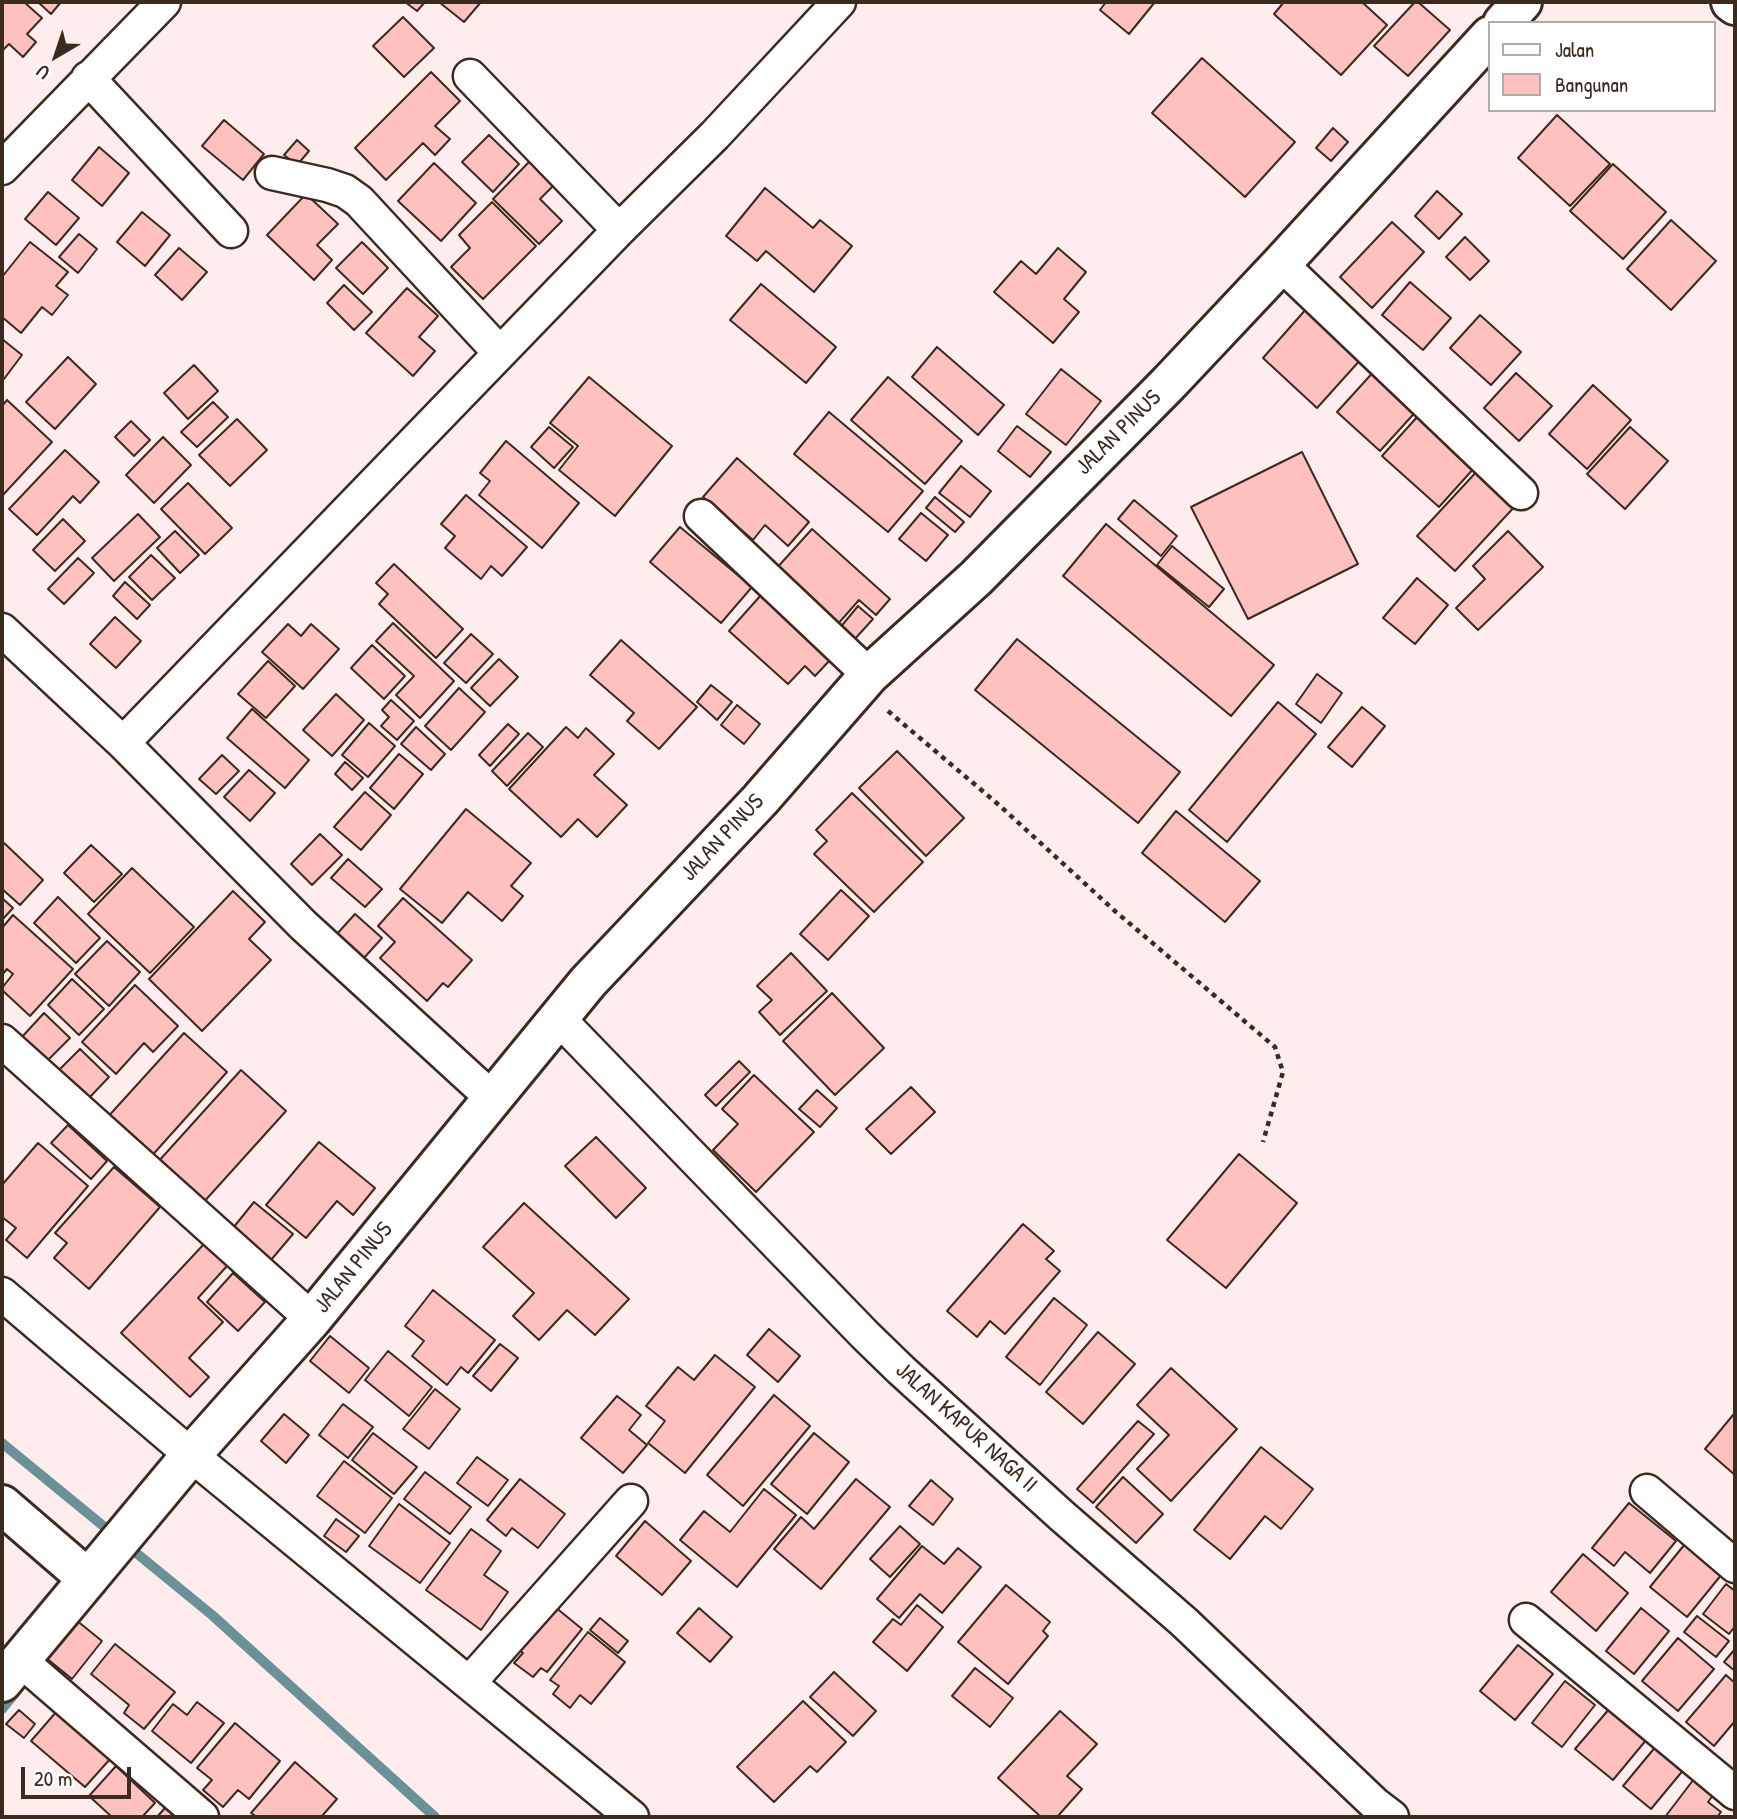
<!DOCTYPE html>
<html>
<head>
<meta charset="utf-8">
<style>
	body { margin:0 }
	#map { position:relative; width:1737px; height:1819px; overflow:hidden; background:#ffecec; font-family:"Patrick Hand",sans-serif }
	canvas { display:block }
	.frame { position:absolute; inset:0; border:4px solid #3b2a1e; pointer-events:none }
	.legend { position:absolute; left:1488px; top:21px; width:228px; height:91px; box-sizing:border-box; background:#fff; border:2px solid #b1aaa5; margin:0; padding:9px 12px; list-style:none; font-size:21px; color:#3b2a1e }
	.legend li { display:flex; align-items:center; gap:14px; height:35px }
	.legend b { width:35px; border:2px solid #b1aaa5 }
	.north { position:absolute; left:21px; top:21px; width:70px; height:70px; -webkit-text-stroke:5px #fff; paint-order:stroke; rotate:219deg; font-size:19px; font-weight:700; line-height:28px; text-align:center; color:#3b2a1e }
	.north::after { content:''; display:block; margin:auto; width:24px; height:32px; background:#3b2a1e; clip-path:polygon(50% 0,100% 100%,50% 72%,0 100%) }
	.scale { position:absolute; left:21px; top:1767px; width:110px; height:32px; box-sizing:border-box; border:4px solid #3b2a1e; border-top:0; padding-left:9px; font-size:21px; line-height:24px; white-space:nowrap; color:#3b2a1e; -webkit-text-stroke:5px #fff; paint-order:stroke }
</style>
</head>
<body>
<div id="map">
<canvas width="1737" height="1819"></canvas>
<div class="frame"></div>
<ul class="legend">
<li><b style="height:9px;background:#fff"></b>Jalan</li>
<li><b style="height:19px;background:#fec1bf"></b>Bangunan</li>
</ul>
<div class="north">U</div>
<div class="scale">20 m</div>
</div>
<script>
const c = document.querySelector('canvas').getContext('2d');
c.lineJoin = 'round';
const shape = rows => new Path2D(rows.map(r => 'M' + r).join(''));
function trace(path, color, width, dash) { c.strokeStyle = color; c.lineWidth = width; c.lineCap = dash ? 'butt' : 'round'; c.setLineDash(dash || []); c.stroke(path); }
function paint(path, color) { c.fillStyle = color; c.fill(path, 'evenodd'); }
function write(font, color, halo, rows, align = 'center') {
  c.font = font + ' "Patrick Hand",sans-serif'; c.lineWidth = 6; c.setLineDash([]); c.textBaseline = 'middle'; c.strokeStyle = halo; c.fillStyle = color; for (const [text, x, y, turn = 0] of rows) {
    c.save(); c.translate(x, y); c.rotate((+turn || 0) * Math.PI / 180); c.textAlign = isNaN(turn) ? turn : align; if (halo) c.strokeText(text, 0, 0); c.fillText(text, 0, 0); c.restore();
  }
}
const stream = shape([
	[2,1443,212,1615,435,1817],
	[2,1709,19,1688]
]);
const building = shape([
	[2,2,24,2,42,18,27,34,36,42,23,57,9,44,2,51,2,2],
	[38,2,61,2,51,14,38,2],
	[405,2,425,2,417,11,405,2],
	[439,2,481,2,464,22,439,2],
	[1106,2,1155,2,1129,34,1100,10,1106,2],
	[1284,2,1362,2,1387,25,1341,75,1274,14,1284,2],
	[1415,2,1418,2,1450,30,1408,76,1374,46,1415,2],
	[403,17,434,48,404,77,373,46,403,17],
	[1202,58,1295,142,1245,197,1152,113,1202,58],
	[431,72,460,101,435,126,450,139,435,155,423,143,386,180,355,148,431,72],
	[1557,115,1610,164,1570,206,1518,158,1557,115],
	[224,120,264,154,243,180,202,146,224,120],
	[1333,128,1348,142,1331,161,1316,148,1333,128],
	[489,135,519,164,493,192,462,162,489,135],
	[297,140,309,151,297,165,284,155,297,140],
	[99,147,129,173,102,206,72,180,99,147],
	[530,161,554,185,540,199,562,221,539,244,493,199,530,161],
	[434,163,476,203,441,241,398,201,434,163],
	[1613,164,1666,212,1623,259,1570,211,1613,164],
	[765,188,813,228,820,220,852,246,814,292,766,251,757,261,726,236,765,188],
	[1437,191,1462,214,1439,239,1415,216,1437,191],
	[48,192,79,218,56,245,25,219,48,192],
	[306,194,338,224,317,245,332,260,314,280,267,235,306,194],
	[492,202,536,246,483,299,451,267,470,248,459,235,492,202],
	[142,212,170,235,145,266,117,242,142,212],
	[1671,220,1716,261,1671,310,1627,269,1671,220],
	[1392,222,1424,252,1372,308,1340,277,1392,222],
	[79,234,97,249,78,273,59,257,79,234],
	[1465,237,1489,261,1470,280,1446,257,1465,237],
	[30,242,68,272,56,286,68,295,52,315,42,307,21,333,2,317,2,277,30,242],
	[362,242,388,268,363,294,336,268,362,242],
	[179,248,207,272,182,300,155,275,179,248],
	[1058,248,1086,272,1064,299,1079,312,1053,343,994,292,1021,261,1036,274,1058,248],
	[1410,282,1451,318,1423,350,1382,315,1410,282],
	[761,284,836,347,806,383,730,320,761,284],
	[344,285,372,312,354,330,327,303,344,285],
	[407,288,438,316,419,337,435,351,413,376,366,333,407,288],
	[1307,308,1362,358,1317,408,1263,358,1307,308],
	[1480,315,1521,352,1491,385,1450,348,1480,315],
	[2,339,22,355,4,379,2,378,2,339],
	[937,347,1004,405,978,435,912,377,937,347],
	[68,357,96,384,55,429,26,402,68,357],
	[194,365,218,391,188,419,164,393,194,365],
	[1377,368,1420,407,1380,451,1337,412,1377,368],
	[1061,369,1101,401,1066,445,1026,414,1061,369],
	[1516,373,1552,406,1519,441,1484,408,1516,373],
	[589,377,672,446,615,516,559,470,578,446,550,423,589,377],
	[888,377,962,441,925,484,851,420,888,377],
	[1593,385,1631,420,1587,469,1549,434,1593,385],
	[7,400,52,442,2,496,2,406,7,400],
	[213,402,228,417,197,447,181,432,213,402],
	[829,412,923,491,888,532,794,454,829,412],
	[1418,416,1475,467,1439,507,1382,456,1418,416],
	[237,419,267,450,230,486,199,455,237,419],
	[131,421,150,440,134,456,115,437,131,421],
	[1017,426,1051,452,1030,477,998,451,1017,426],
	[549,427,573,447,554,468,531,447,549,427],
	[1630,427,1668,461,1625,509,1587,474,1630,427],
	[163,437,191,465,154,503,126,475,163,437],
	[506,441,579,503,542,548,479,495,490,481,480,473,506,441],
	[65,450,99,482,80,503,73,496,37,535,9,509,65,450],
	[1302,452,1358,564,1248,619,1191,507,1302,452],
	[737,458,809,522,788,546,765,525,753,540,703,497,737,458],
	[961,466,991,491,970,517,939,493,961,466],
	[1479,469,1517,504,1455,571,1417,536,1479,469],
	[188,483,232,528,205,554,161,509,188,483],
	[466,495,527,547,502,576,491,566,481,579,445,548,455,536,441,524,466,495],
	[935,497,964,522,955,532,926,508,935,497],
	[1134,500,1177,536,1161,556,1118,519,1134,500],
	[921,513,948,535,926,561,899,539,921,513],
	[138,514,160,537,114,581,92,558,138,514],
	[63,519,85,541,55,571,33,550,63,519],
	[1106,524,1274,665,1231,716,1063,576,1106,524],
	[680,527,752,587,721,623,650,562,680,527],
	[812,529,890,599,876,615,859,600,837,625,775,570,812,529],
	[175,531,199,555,180,573,157,548,175,531],
	[1508,531,1543,567,1478,630,1456,608,1485,579,1473,566,1508,531],
	[1172,546,1224,589,1209,607,1157,565,1172,546],
	[151,555,175,578,152,600,129,577,151,555],
	[78,558,94,573,64,604,48,589,78,558],
	[394,564,463,629,436,658,379,604,388,594,376,583,394,564],
	[1417,578,1448,605,1415,644,1383,618,1417,578],
	[125,582,150,605,137,619,113,596,125,582],
	[761,595,831,659,815,676,805,666,788,684,729,631,761,595],
	[858,606,873,619,853,641,839,629,858,606],
	[115,617,141,641,116,668,90,644,115,617],
	[393,623,454,681,420,718,396,695,414,676,376,641,393,623],
	[288,624,301,636,311,624,339,649,303,689,262,652,288,624],
	[471,634,493,654,466,683,444,663,471,634],
	[1017,639,1180,772,1138,823,975,690,1017,639],
	[621,640,697,707,659,749,627,721,634,713,590,675,621,640],
	[372,645,405,676,384,699,351,668,372,645],
	[499,659,518,677,490,706,471,688,499,659],
	[268,661,295,686,266,718,238,694,268,661],
	[1317,674,1342,693,1321,723,1296,704,1317,674],
	[711,685,732,702,717,720,697,702,711,685],
	[459,688,485,712,451,750,425,726,459,688],
	[336,694,364,720,332,756,303,730,336,694],
	[391,700,414,721,397,740,381,726,389,717,382,710,391,700],
	[1278,702,1316,734,1227,842,1189,810,1278,702],
	[737,705,760,724,744,744,721,725,737,705],
	[1362,707,1385,726,1352,767,1328,747,1362,707],
	[252,709,309,760,285,788,227,738,252,709],
	[369,723,395,746,368,777,342,755,369,723],
	[508,724,519,734,490,766,479,755,508,724],
	[416,727,445,754,431,770,401,744,416,727],
	[566,727,578,738,586,728,614,754,594,775,627,805,597,837,578,819,561,837,509,789,566,727],
	[528,733,543,747,507,786,492,771,528,733],
	[897,751,964,818,926,856,859,788,897,751],
	[399,754,423,774,394,809,370,788,399,754],
	[222,755,239,771,216,794,199,779,222,755],
	[345,762,363,778,352,790,335,774,345,762],
	[249,770,275,793,250,821,224,797,249,770],
	[365,792,391,815,361,850,334,827,365,792],
	[852,793,923,862,874,912,814,854,827,841,816,830,852,793],
	[466,809,531,863,511,886,523,896,502,921,468,892,442,923,400,889,466,809],
	[1176,811,1260,881,1225,922,1142,853,1176,811],
	[320,834,342,855,312,885,291,864,320,834],
	[2,841,43,880,20,905,2,889,2,841],
	[91,845,122,874,94,902,64,873,91,845],
	[348,859,382,889,365,907,331,878,348,859],
	[132,868,194,927,150,973,88,914,132,868],
	[841,890,869,916,828,960,800,934,841,890],
	[233,891,265,922,249,939,271,960,202,1031,149,979,233,891],
	[58,897,100,938,76,963,34,923,58,897],
	[2,898,13,908,2,920,2,898],
	[403,898,472,960,448,987,443,983,427,1001,380,958,395,942,378,926,403,898],
	[355,914,382,938,363,959,336,935,355,914],
	[13,915,73,969,30,1016,2,990,2,988,13,974,7,969,2,975,2,928,13,915],
	[107,941,140,972,109,1006,75,974,107,941],
	[791,953,827,991,780,1035,759,1012,772,1000,757,986,791,953],
	[72,979,104,1009,79,1035,48,1005,72,979],
	[135,985,178,1026,153,1052,144,1043,116,1074,82,1042,135,985],
	[832,993,884,1048,835,1095,783,1041,832,993],
	[44,1013,70,1038,46,1062,21,1038,44,1013],
	[184,1033,227,1072,148,1160,105,1120,184,1033],
	[80,1049,109,1077,89,1098,59,1070,80,1049],
	[739,1061,750,1072,716,1106,705,1095,739,1061],
	[241,1070,286,1111,202,1204,157,1163,241,1070],
	[754,1075,814,1132,756,1192,713,1150,738,1124,722,1109,754,1075],
	[911,1087,935,1112,891,1154,866,1129,911,1087],
	[817,1090,837,1108,820,1127,799,1109,817,1090],
	[68,1125,107,1161,91,1179,51,1143,68,1125],
	[596,1137,646,1188,616,1218,565,1166,596,1137],
	[319,1142,375,1188,353,1215,337,1201,306,1238,266,1205,319,1142],
	[38,1143,88,1186,27,1258,6,1240,16,1228,2,1217,2,1185,38,1143],
	[1239,1154,1297,1203,1226,1288,1167,1240,1239,1154],
	[114,1167,160,1207,89,1289,54,1258,67,1243,55,1233,114,1167],
	[254,1202,293,1234,271,1260,233,1228,254,1202],
	[524,1203,629,1299,595,1335,567,1310,539,1340,513,1316,534,1293,483,1247,524,1203],
	[1023,1224,1054,1251,1046,1259,1060,1271,1005,1334,990,1321,977,1337,947,1311,1023,1224],
	[204,1244,227,1266,198,1298,223,1322,189,1358,209,1377,190,1397,121,1333,204,1244],
	[233,1273,265,1302,238,1331,207,1302,233,1273],
	[433,1290,495,1340,468,1373,461,1367,447,1385,412,1356,424,1341,405,1326,433,1290],
	[1054,1298,1087,1325,1040,1385,1006,1357,1054,1298],
	[769,1329,800,1356,778,1382,747,1355,769,1329],
	[1098,1332,1135,1364,1083,1424,1046,1392,1098,1332],
	[330,1336,369,1368,349,1393,310,1361,330,1336],
	[500,1344,518,1358,491,1391,473,1376,500,1344],
	[388,1351,432,1387,409,1416,365,1380,388,1351],
	[715,1355,755,1387,685,1473,648,1443,665,1421,646,1406,678,1367,694,1380,715,1355],
	[1171,1368,1237,1429,1171,1501,1137,1469,1169,1435,1137,1405,1171,1368],
	[435,1389,460,1409,429,1449,403,1429,435,1389],
	[774,1395,810,1426,743,1506,707,1475,774,1395],
	[617,1396,641,1415,629,1430,647,1445,623,1473,581,1438,617,1396],
	[343,1404,373,1427,348,1458,319,1435,343,1404],
	[284,1414,309,1435,286,1463,261,1441,284,1414],
	[1733,1415,1735,1417,1735,1475,1705,1449,1733,1415],
	[1138,1421,1154,1434,1093,1503,1077,1489,1138,1421],
	[373,1433,417,1467,394,1494,352,1460,373,1433],
	[814,1433,849,1462,807,1514,771,1484,814,1433],
	[1261,1447,1313,1489,1281,1529,1265,1516,1230,1559,1194,1530,1261,1447],
	[477,1457,508,1480,488,1506,457,1483,477,1457],
	[344,1461,392,1498,365,1533,317,1496,344,1461],
	[425,1472,471,1507,450,1534,404,1499,425,1472],
	[1123,1477,1163,1514,1136,1543,1096,1507,1123,1477],
	[520,1479,565,1514,538,1548,512,1528,506,1536,487,1520,520,1479],
	[856,1479,890,1507,821,1589,774,1549,801,1517,814,1529,856,1479],
	[931,1480,953,1499,933,1525,909,1506,931,1480],
	[764,1489,796,1515,737,1587,680,1540,704,1511,730,1532,764,1489],
	[1629,1503,1676,1541,1650,1573,1625,1552,1614,1566,1592,1548,1629,1503],
	[399,1504,450,1543,420,1583,369,1546,399,1504],
	[336,1519,359,1536,346,1552,324,1536,336,1519],
	[645,1521,691,1561,662,1595,616,1556,645,1521],
	[900,1526,920,1544,890,1577,870,1559,900,1526],
	[471,1529,501,1551,484,1575,508,1592,481,1630,426,1590,471,1529],
	[1685,1544,1722,1574,1687,1617,1650,1587,1685,1544],
	[922,1546,944,1564,958,1548,981,1567,942,1613,920,1594,899,1618,877,1599,922,1546],
	[1583,1554,1628,1593,1596,1631,1551,1592,1583,1554],
	[1726,1584,1735,1591,1735,1626,1729,1634,1703,1614,1726,1584],
	[1006,1585,1050,1622,1043,1631,1048,1636,1008,1684,958,1642,1006,1585],
	[549,1602,582,1629,547,1672,541,1668,533,1677,514,1663,523,1653,514,1646,549,1602],
	[917,1605,943,1627,907,1671,873,1642,893,1619,901,1625,917,1605],
	[699,1608,732,1637,710,1662,677,1633,699,1608],
	[1641,1608,1669,1631,1634,1674,1606,1651,1641,1608],
	[1697,1616,1729,1641,1716,1657,1684,1632,1697,1616],
	[600,1618,628,1641,618,1653,590,1630,600,1618],
	[76,1620,102,1641,72,1679,45,1657,76,1620],
	[588,1632,625,1662,591,1704,580,1695,570,1708,553,1694,559,1686,550,1680,588,1632],
	[1678,1638,1714,1669,1678,1711,1642,1681,1678,1638],
	[115,1644,175,1692,144,1729,124,1713,129,1705,91,1674,115,1644],
	[1518,1645,1553,1674,1515,1720,1480,1691,1518,1645],
	[1735,1649,1735,1671,1724,1662,1735,1649],
	[975,1668,1013,1698,990,1727,952,1696,975,1668],
	[834,1672,876,1711,853,1736,810,1697,834,1672],
	[1726,1675,1735,1683,1735,1721,1714,1746,1686,1722,1726,1675],
	[1565,1681,1595,1705,1562,1747,1532,1723,1565,1681],
	[803,1701,846,1742,817,1772,810,1766,774,1802,737,1767,803,1701],
	[197,1702,224,1723,191,1763,152,1731,173,1704,187,1715,197,1702],
	[1610,1708,1647,1739,1613,1780,1575,1749,1610,1708],
	[19,1710,35,1724,24,1738,6,1724,19,1710],
	[57,1711,111,1758,85,1787,31,1741,57,1711],
	[1060,1711,1097,1744,1067,1776,1082,1789,1057,1817,1041,1817,998,1778,1060,1711],
	[235,1723,280,1761,249,1799,238,1790,223,1807,203,1790,212,1780,197,1768,235,1723],
	[1657,1745,1685,1768,1651,1809,1623,1786,1657,1745],
	[295,1762,337,1799,321,1817,257,1817,251,1813,295,1762],
	[116,1766,155,1803,142,1817,112,1817,89,1796,116,1766],
	[1697,1775,1717,1790,1708,1802,1721,1812,1717,1817,1665,1817,1697,1775],
	[165,1808,175,1817,157,1817,165,1808]
]);
const path = shape([
	[888,711,999,805,1116,912,1275,1047,1283,1072,1263,1142]
]);
const street = shape([
	[470,76,619,230],
	[88,78,231,231],
	[2,168,164,2],
	[272,173,327,185,345,191,359,201,500,353],
	[1281,264,1521,493],
	[701,516,869,675],
	[2,630,123,743,303,925,492,1098],
	[123,743,619,230,715,135,839,2],
	[559,1019,865,1335,901,1370,1062,1516,1184,1622,1375,1804,1392,1817],
	[2,1041,312,1319],
	[2,1294,191,1455,632,1817],
	[1647,1491,1735,1566],
	[1526,1620,1735,1793],
	[20,1660,202,1817],
	[469,1683,631,1501]
]);
const secondary = shape([
	[1731,2,1735,5],
	[1503,23,1522,2],
	[2,1505,88,1579],
	[2,1682,191,1455,312,1319,588,982,760,800,869,675,976,578,1168,384,1281,264,1490,36]
]);
const streetNames = [
	["JALAN PINUS",1119,433,-45],
	["JALAN PINUS",723,838,-47],
	["JALAN PINUS",354,1268,-51],
	["JALAN KAPUR NAGA II",966,1428,42]
];
trace(stream, '#699197', 10);
paint(building, '#fec1bf');
trace(building, '#3b2a1e', 2);
trace(street, '#3b2a1e', 37);
trace(secondary, '#3b2a1e', 44);
trace(path, '#3b2a1e', 4.5, [5, 5]);
trace(street, '#fff', 32);
trace(secondary, '#fff', 38);
write('23px', '#3b2a1e', '#fff', streetNames);
</script>
</body>
</html>
